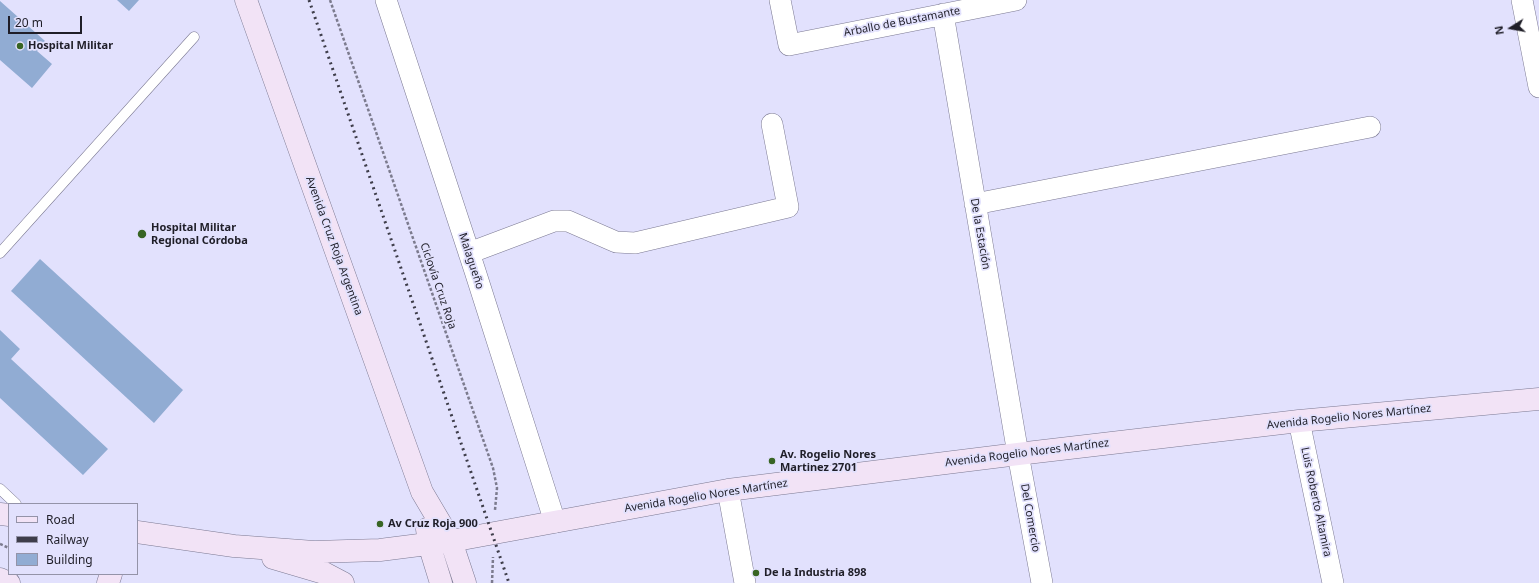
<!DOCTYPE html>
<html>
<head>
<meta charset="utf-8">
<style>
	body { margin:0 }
	#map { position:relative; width:1539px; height:583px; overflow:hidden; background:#e2e1fd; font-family:"Noto Sans",sans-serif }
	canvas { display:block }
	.legend { position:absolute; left:8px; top:503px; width:130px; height:72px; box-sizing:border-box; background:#e2e1fd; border:1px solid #9493a8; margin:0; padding:5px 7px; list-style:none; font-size:12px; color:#1f1e28 }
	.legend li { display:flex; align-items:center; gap:8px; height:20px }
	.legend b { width:20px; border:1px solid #9493a8 }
	.north { position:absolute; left:1491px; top:8px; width:40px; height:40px; -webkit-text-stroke:3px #e2e1fd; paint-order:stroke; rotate:259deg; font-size:11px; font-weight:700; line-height:16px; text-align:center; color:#1f1e28 }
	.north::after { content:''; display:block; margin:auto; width:14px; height:18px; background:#1f1e28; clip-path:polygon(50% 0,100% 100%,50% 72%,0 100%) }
	.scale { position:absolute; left:8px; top:16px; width:74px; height:18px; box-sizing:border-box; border:2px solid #1f1e28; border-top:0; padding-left:5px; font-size:12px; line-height:14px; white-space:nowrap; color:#1f1e28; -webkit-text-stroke:3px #e2e1fd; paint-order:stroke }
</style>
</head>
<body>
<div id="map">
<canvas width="1539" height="583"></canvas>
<ul class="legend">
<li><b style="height:5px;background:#f2e3f6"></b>Road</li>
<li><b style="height:5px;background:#3e3d4a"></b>Railway</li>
<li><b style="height:11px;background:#91acd3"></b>Building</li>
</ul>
<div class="north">N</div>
<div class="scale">20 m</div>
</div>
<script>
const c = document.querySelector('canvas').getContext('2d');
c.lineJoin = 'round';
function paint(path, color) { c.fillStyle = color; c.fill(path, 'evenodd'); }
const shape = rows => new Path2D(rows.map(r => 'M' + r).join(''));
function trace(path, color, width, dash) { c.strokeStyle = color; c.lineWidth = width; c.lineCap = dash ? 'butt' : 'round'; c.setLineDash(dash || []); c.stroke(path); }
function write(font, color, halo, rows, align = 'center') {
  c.font = font + ' "Noto Sans",sans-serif'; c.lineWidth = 3.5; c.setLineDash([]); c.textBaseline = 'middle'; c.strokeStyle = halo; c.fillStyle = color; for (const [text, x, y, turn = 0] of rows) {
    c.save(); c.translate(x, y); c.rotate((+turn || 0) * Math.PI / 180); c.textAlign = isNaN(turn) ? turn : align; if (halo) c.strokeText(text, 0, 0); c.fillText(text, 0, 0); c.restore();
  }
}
const building = shape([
	[117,0,139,0,129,11],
	[0,1,45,41,37,51,52,64,32,88,0,60],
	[40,259,183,390,154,423,11,291],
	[0,330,20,349,11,359,108,449,83,475,0,398]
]);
const path = shape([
	[330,0,493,468,497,488,495,510],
	[0,544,9,548],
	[492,583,493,557]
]);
const lane = shape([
	[0,253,194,37],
	[0,489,16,504]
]);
const street = shape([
	[386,0,475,271,555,522],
	[780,0,789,45,1016,0],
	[1522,0,1539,87],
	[943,14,1018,454,1042,583],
	[975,204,1370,127],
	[469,253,554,221,568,221,616,242,635,243,788,207,772,124],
	[1299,421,1333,583],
	[728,490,745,583]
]);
const secondary = shape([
	[246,0,422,492,451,541,465,583],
	[0,514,9,515],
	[427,529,429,544,441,583],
	[137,532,234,546,314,552,380,550,451,541,728,490,1018,454,1299,421,1539,399],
	[273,558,324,573,343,583],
	[0,579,9,583],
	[108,583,111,574]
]);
const rail = shape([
	[309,0,509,583]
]);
const markers = [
	[20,46,4,"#386524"],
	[142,234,5,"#386524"],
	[772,461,4,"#386524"],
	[380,524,4,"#386524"],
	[756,573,4,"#386524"]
];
const streetNames = [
	["Arballo de Bustamante",902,22,-11],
	["De la Estación",980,234,80],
	["Avenida Cruz Roja Argentina",334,246,70],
	["Malagueño",471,261,72],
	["Ciclovía Cruz Roja",438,286,71],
	["Avenida Rogelio Nores Martínez",1349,417,-6],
	["Avenida Rogelio Nores Martínez",1027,453,-7],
	["Avenida Rogelio Nores Martínez",706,496,-9],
	["Luis Roberto Altamira",1316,502,78],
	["Del Comercio",1030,518,80]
];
const poiNames = [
	["Hospital Militar",28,46],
	["Hospital Militar",151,228],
	["Regional Córdoba",151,241],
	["Av. Rogelio Nores",780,455],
	["Martinez 2701",780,468],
	["Av Cruz Roja 900",388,524],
	["De la Industria 898",764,573]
];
paint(building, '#91acd3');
trace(lane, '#7b7992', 11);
trace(street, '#7b7992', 22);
trace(secondary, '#7b7992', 23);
trace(path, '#7c7b8e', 2.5, [3, 2]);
trace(lane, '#fff', 10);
trace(street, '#fff', 21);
trace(secondary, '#f2e3f6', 22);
trace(rail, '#3e3d4a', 3, [2, 4]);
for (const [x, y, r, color] of markers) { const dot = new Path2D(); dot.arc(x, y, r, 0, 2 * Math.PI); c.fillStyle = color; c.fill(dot); trace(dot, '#e2e1fd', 1.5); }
write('11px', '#1f1e28', '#e2e1fd', streetNames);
write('bold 11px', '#1f1e28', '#e2e1fd', poiNames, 'left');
</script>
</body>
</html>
